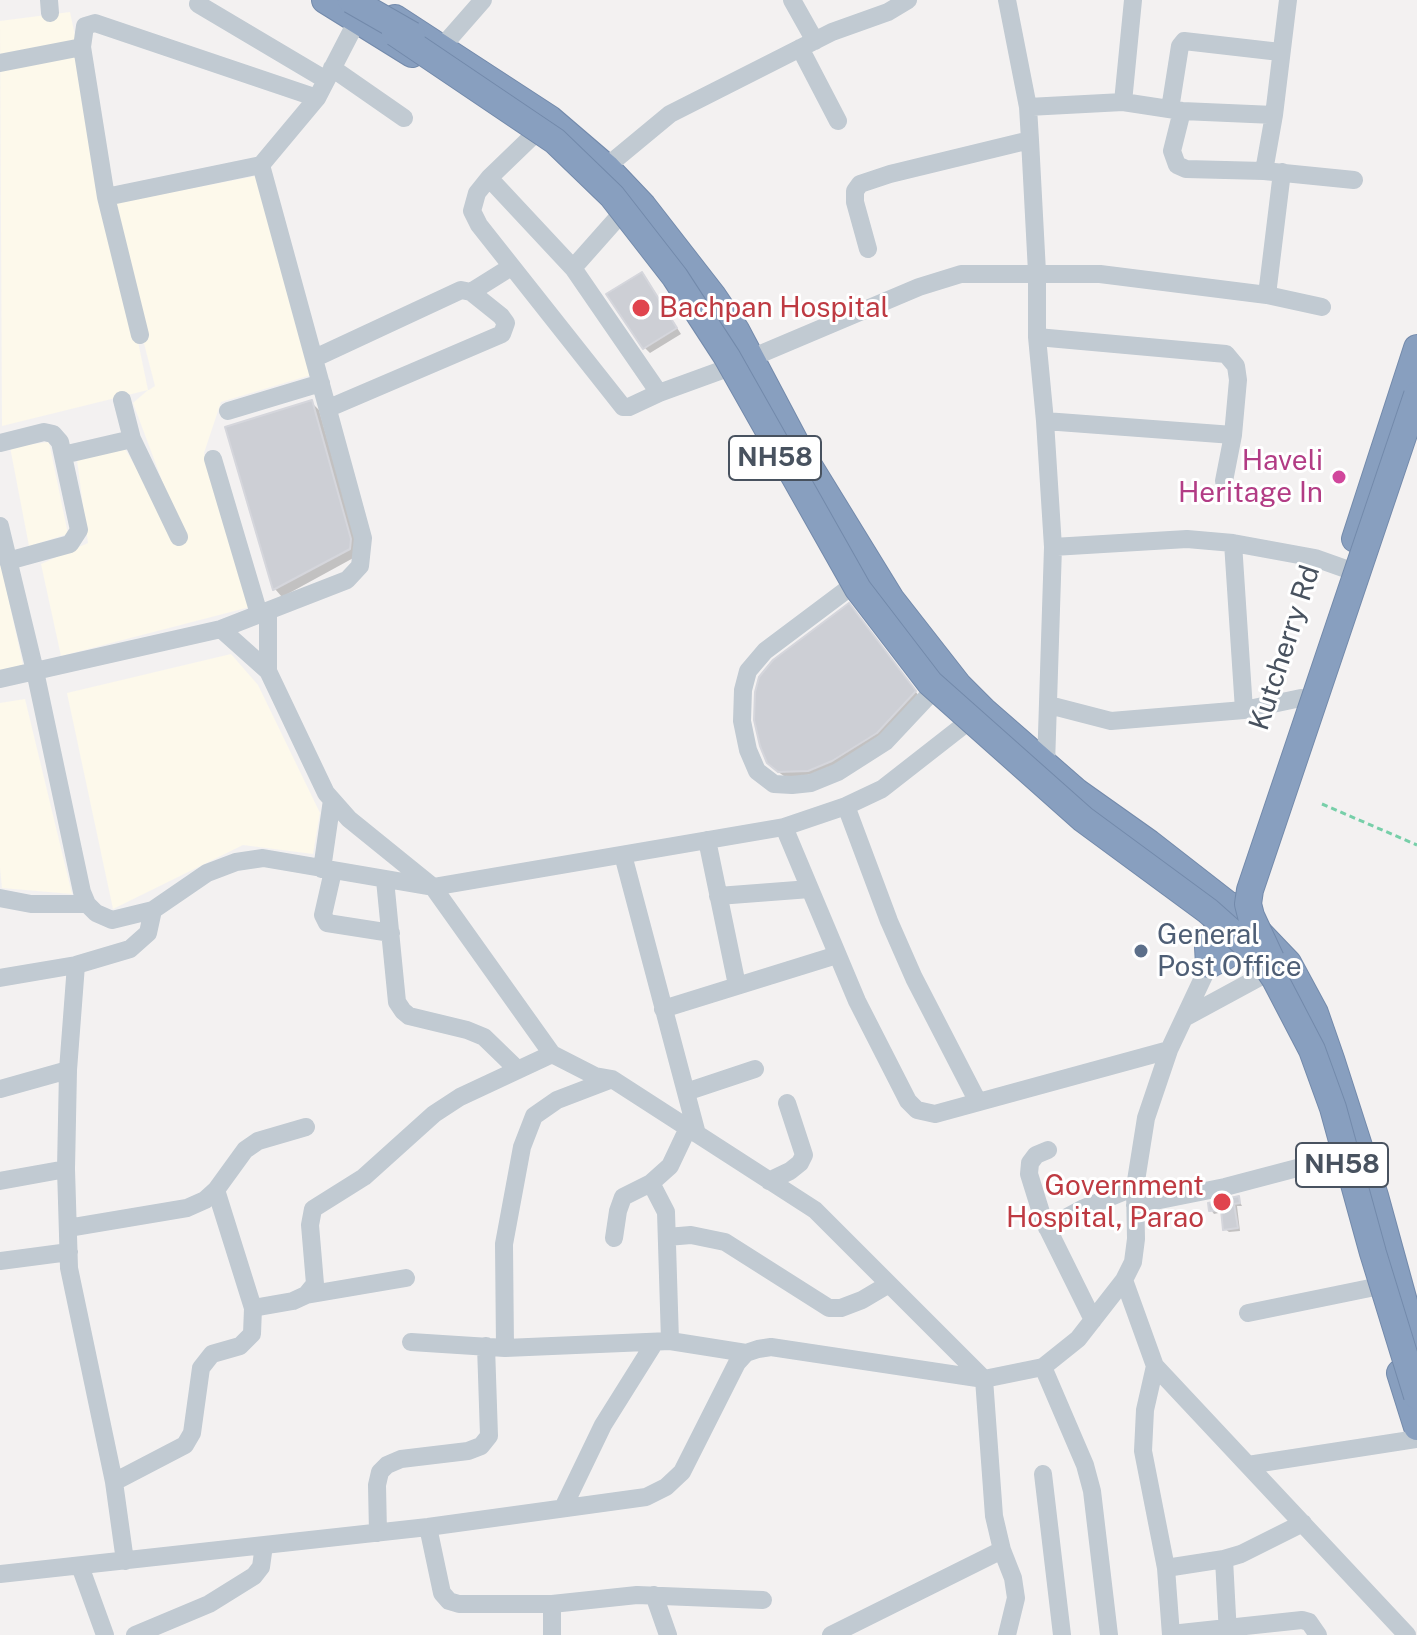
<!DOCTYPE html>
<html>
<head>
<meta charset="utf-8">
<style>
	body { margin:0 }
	canvas { display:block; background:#f3f1f1 }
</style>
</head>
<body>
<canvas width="1417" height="1635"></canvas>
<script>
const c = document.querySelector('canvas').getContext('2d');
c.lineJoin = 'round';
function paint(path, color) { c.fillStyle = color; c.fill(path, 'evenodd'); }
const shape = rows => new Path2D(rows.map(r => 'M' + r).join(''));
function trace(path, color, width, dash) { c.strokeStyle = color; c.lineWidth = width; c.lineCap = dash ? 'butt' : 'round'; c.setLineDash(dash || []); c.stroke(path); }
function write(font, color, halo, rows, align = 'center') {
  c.font = font + ' "Public Sans",sans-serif'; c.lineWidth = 6; c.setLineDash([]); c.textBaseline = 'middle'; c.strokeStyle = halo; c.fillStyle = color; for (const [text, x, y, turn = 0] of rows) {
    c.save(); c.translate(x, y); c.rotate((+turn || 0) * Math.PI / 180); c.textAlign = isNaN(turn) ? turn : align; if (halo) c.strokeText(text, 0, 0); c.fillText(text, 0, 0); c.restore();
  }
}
const commercial = shape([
	[70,12,110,204,256,176,311,375,221,402,204,453,250,607,61,656,41,564,88,543,77,460,125,449,162,511,185,542,133,403,148,390,2,426,0,21],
	[116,235,155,386,149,390,148,390],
	[49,442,68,534,29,546,10,447],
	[0,560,23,665,0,670],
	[231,654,258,685,320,813,313,854,243,845,113,909,67,693],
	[25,699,72,894,2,888,0,868,0,703]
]);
const shadow = shape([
	[642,274,681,334,650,353,645,348],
	[312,403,319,410,358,548,357,556,282,597,275,589,227,428],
	[856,613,922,700,840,768,788,779,777,771],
	[1238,1198,1242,1206,1237,1206,1240,1231,1229,1232,1225,1229,1223,1212,1214,1214,1211,1210]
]);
const building = shape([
	[642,272,677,328,643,349,606,294,642,272],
	[312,400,351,539,350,549,273,590,225,427,312,400],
	[849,603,916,691,877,733,832,761,808,771,778,772,767,763,760,746,754,720,755,692,759,677,773,660,849,603],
	[1239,1196,1240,1203,1234,1204,1238,1228,1223,1230,1221,1210,1209,1211,1208,1203,1239,1196]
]);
const path = shape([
	[1322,804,1417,845]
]);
const minor = shape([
	[49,0,50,13],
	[792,0,815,41],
	[1007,0,1028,107,1030,140,1037,272,1037,337,1045,421,1053,547,1046,765],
	[198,4,326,80],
	[441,48,483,0],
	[800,48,838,121],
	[0,63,82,47],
	[332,68,404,118],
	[1123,102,1133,0],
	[1028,107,1123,102,1182,111,1274,115,1264,171],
	[1170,109,1180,46,1184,41,1280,52],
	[1182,111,1172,151,1177,165,1186,169,1264,171,1354,180],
	[1274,115,1288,0],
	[546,123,489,178,477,193,472,211,479,225,623,407,629,407,659,393,725,369,919,287,961,274,1100,274,1267,295,1322,307],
	[606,167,670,114,832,32,888,12,908,0],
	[489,178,573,268,659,393],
	[106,197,261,165],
	[868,249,855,202,855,191,860,184,890,174,1030,140],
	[573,268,620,215],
	[471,292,511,267],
	[1267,295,1282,172],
	[140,335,106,197,82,47,85,26,95,23,317,98],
	[1037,337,1226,354,1236,366,1238,380,1233,435,1224,481],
	[315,358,461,290,471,292,501,316,506,323,502,334,329,408],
	[122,400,132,439,179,537],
	[228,411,321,383],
	[1045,421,1233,435],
	[0,443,44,432,53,434,60,442,79,530,70,544,8,561],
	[63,455,132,439],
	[213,459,259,614],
	[0,526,35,671,82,892,87,904,96,913,112,920,153,910,207,873,236,862,263,858,433,887,552,1054,595,1076,612,1079,815,1210,984,1379,994,1516,1002,1550,831,1635],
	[1233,543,1244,710],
	[1053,547,1187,539,1233,543,1315,558,1346,569],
	[849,588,765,651,748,671,743,690,742,721,748,750,757,771,774,784,792,785,811,783,838,772,885,742,931,693],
	[221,629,268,671,326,793,349,819,433,887,784,827,846,806,882,789,978,714],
	[268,671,268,611],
	[0,679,221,629,347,580,360,566,363,538,261,165,317,98,362,11],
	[1049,705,1111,721,1244,710,1301,698],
	[846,806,889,921,914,978,978,1102],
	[784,827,857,1001,908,1101,917,1110,935,1114,1169,1050],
	[707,840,737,985],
	[623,855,697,1134],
	[322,869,332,800],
	[333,871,323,915,327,923,391,933],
	[385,880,397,1002,403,1011,409,1016,467,1030,484,1037,518,1070],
	[718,896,810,889],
	[0,898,31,904,87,904],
	[76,965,68,1070,66,1169,69,1268,114,1482,185,1445,192,1433,201,1368,212,1354,240,1346,252,1334,253,1308,216,1190],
	[0,978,76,965,130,949,148,933,153,910],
	[663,1009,837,955],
	[1184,1018,1280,966],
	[0,1089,68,1070],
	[686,1092,755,1069],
	[1048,1150,1036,1155,1030,1163,1029,1174,1043,1219,1093,1320],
	[0,1181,66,1169],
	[769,1181,790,1171,800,1163,804,1155,787,1103],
	[651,1183,666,1212,670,1341],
	[1135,1205,1225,1187,1339,1157],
	[68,1228,187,1208,205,1200,216,1190,245,1150,258,1141,306,1127],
	[1047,1228,1084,1208,1135,1187],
	[667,1237,691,1235,725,1242,829,1308,841,1308,862,1300,889,1284],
	[614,1238,618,1211,623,1197,651,1183,670,1166,688,1128],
	[0,1261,69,1252],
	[1124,1280,1155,1366,1407,1635],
	[306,1295,406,1278],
	[253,1308,293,1301,306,1295,315,1284,310,1225,313,1209,364,1177,434,1114,460,1097,552,1054],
	[1248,1313,1375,1287],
	[411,1342,505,1348,670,1341,746,1353],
	[505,1348,504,1244,522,1147,534,1116,557,1100,612,1079],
	[1155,1366,1145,1410,1143,1451,1166,1568,1171,1635],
	[1043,1367,1085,1465,1092,1491,1109,1635],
	[1248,1465,1417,1439],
	[1043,1474,1062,1635],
	[114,1482,125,1561],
	[563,1508,603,1425,655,1342],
	[428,1527,442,1593,449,1601,459,1604,552,1604,637,1595,763,1600],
	[378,1533,377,1485,380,1472,387,1465,401,1459,468,1451,481,1446,489,1436,486,1346],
	[1002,1550,1013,1578,1016,1598,1007,1635],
	[1224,1559,1228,1635],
	[80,1566,105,1635],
	[1166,1568,1224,1559,1241,1554,1303,1523],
	[0,1574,428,1527,646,1497,666,1487,682,1472,737,1363,746,1353,758,1349,771,1347,984,1379,1043,1367,1078,1339,1124,1280,1133,1262,1136,1239,1135,1187,1146,1118,1169,1050,1209,965],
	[654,1595,668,1635],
	[1171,1634,1302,1620,1309,1622,1318,1635],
	[135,1635,209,1604,254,1576,261,1567,264,1545],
	[552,1635,552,1604]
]);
const highway = shape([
	[325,0,412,54],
	[395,18,550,119,606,167,643,206,713,296,736,330,800,451,891,599,959,686,983,710,1077,792,1149,843,1244,917,1288,963,1315,1013,1331,1059,1375,1196,1417,1349],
	[1355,539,1417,348],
	[1230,905,1208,947,1209,965,1226,956,1245,916],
	[1400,1373,1417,1427]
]);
const highwayBridge = shape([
	[351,0,412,35],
	[395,33,555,141,612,196,675,277,727,357,858,589,930,683,1083,819,1208,911,1262,959,1275,979,1312,1050,1333,1108,1373,1253,1417,1396],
	[1271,959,1251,916,1248,904,1250,890,1417,395]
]);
const markers = [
	[641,308,10,"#e0444e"],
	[1339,477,8,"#d1479c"],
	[1141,951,8,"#5c6f8a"],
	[1222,1202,10,"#e0444e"]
];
const shields = [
	[775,458,92],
	[1342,1165,92]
];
const shieldNames = [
	["NH58",775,458],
	["NH58",1342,1165]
];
const healthNames = [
	["Bachpan Hospital",659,308],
	["Government",1204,1186,"right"],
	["Hospital, Parao",1204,1218,"right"]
];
const hotelNames = [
	["Haveli",1323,461],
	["Heritage In",1323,493]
];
const streetNames = [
	["Kutcherry Rd",1285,648,-72]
];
const serviceNames = [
	["General",1157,935],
	["Post Office",1157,967]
];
paint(commercial, '#fdf9eb');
paint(shadow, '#0003');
paint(building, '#cdcfd5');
trace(building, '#d5d6dc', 2);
trace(highway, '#738aab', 28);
trace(path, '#77cfa9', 3, [6, 4]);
trace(minor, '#c1cad2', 18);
trace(highway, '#889fbf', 26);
trace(highwayBridge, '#738aab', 28, []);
trace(highwayBridge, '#889fbf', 26);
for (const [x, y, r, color] of markers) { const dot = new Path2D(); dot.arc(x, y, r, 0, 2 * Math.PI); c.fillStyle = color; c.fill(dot); trace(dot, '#fff', 3); }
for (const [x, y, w] of shields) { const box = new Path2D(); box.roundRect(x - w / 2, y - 22, w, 44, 6); c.fillStyle = '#fff'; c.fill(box); trace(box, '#48525f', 2); }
write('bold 26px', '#48525f', null, shieldNames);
write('28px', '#be3a42', '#fff', healthNames, 'left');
write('28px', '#b23c85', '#fff', hotelNames, 'right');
write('28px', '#48525f', '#fff', streetNames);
write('28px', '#4e5e75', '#fff', serviceNames, 'left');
</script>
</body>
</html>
